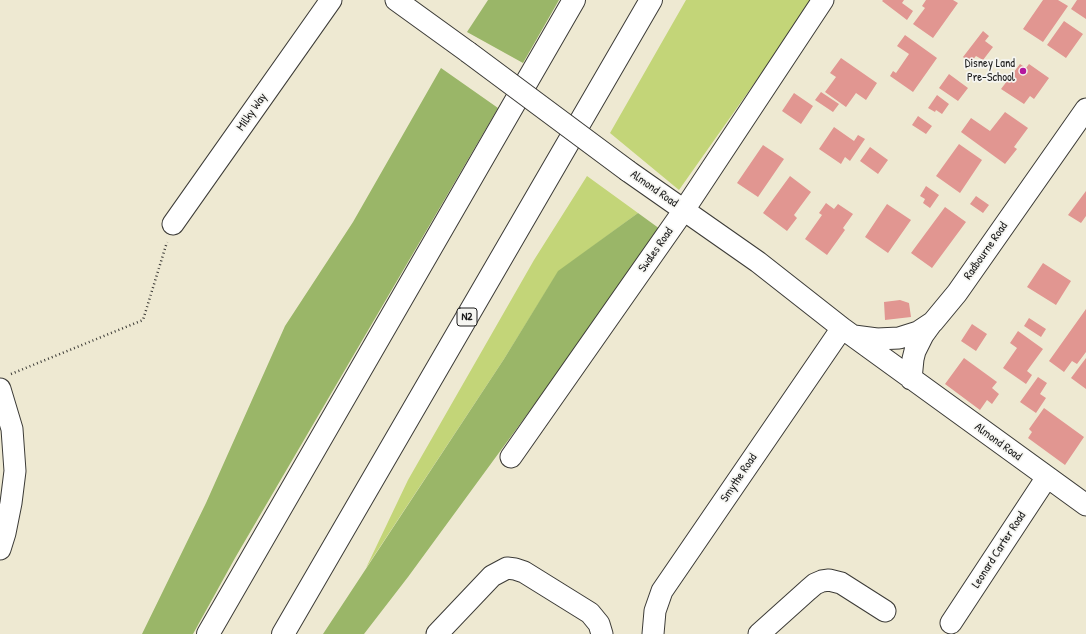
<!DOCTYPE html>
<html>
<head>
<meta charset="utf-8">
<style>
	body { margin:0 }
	canvas { display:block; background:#eee9d2 }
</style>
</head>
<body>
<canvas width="1086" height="634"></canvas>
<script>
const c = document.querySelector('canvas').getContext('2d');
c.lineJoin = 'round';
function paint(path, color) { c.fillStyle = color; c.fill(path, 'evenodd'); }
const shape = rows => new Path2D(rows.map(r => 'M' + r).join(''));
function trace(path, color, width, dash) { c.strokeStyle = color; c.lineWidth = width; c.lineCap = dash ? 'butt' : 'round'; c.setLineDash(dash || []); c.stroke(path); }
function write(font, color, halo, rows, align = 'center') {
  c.font = font + ' "Patrick Hand",sans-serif'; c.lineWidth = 3.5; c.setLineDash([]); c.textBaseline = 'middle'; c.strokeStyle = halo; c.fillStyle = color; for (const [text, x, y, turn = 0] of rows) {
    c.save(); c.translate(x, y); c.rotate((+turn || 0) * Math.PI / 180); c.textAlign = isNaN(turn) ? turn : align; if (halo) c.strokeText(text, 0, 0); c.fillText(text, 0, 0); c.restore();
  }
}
const green = shape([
	[686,0,813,0,679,190,610,133],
	[587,176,638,213,558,272,504,359,366,568,408,480,534,260]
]);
const forest = shape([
	[488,0,559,0,523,63,467,32],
	[441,68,498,108,235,558,193,634,142,634,206,503,285,326,353,222],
	[638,213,660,229,583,338,408,577,364,634,323,634,504,359,558,271]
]);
const building = shape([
	[883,0,904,0,902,3,913,11,907,20,882,1],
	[926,0,953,0,958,3,933,38,913,24,925,8,922,6],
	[1043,0,1058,0,1068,6,1043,42,1023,29],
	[1077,0,1086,0,1086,19,1071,9],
	[1064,21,1083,34,1066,58,1047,45],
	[983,31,989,36,985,41,993,47,983,60,976,56,970,63,963,57],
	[905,35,937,58,913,92,890,76,893,71,896,73,909,54,897,46],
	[841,58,877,83,866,100,856,93,846,107,825,92,836,77,830,73],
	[1020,64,1026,68,1029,64,1049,78,1034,99,1030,96,1024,104,1001,89],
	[949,74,968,88,958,101,939,88],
	[821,92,839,104,833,112,815,100],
	[794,93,813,106,801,124,782,111],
	[937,95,949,104,942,114,936,110,935,112,928,108],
	[1005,112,1028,128,1014,147,1017,149,1005,164,961,132,971,118,990,131],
	[918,116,932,126,926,134,912,125],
	[834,127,854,141,858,135,865,139,850,161,845,157,841,164,819,149],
	[959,144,982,160,960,193,936,176],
	[763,145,784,159,758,197,737,183],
	[870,147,888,160,878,174,860,161],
	[790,176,811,192,794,215,797,218,787,231,763,213],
	[926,186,939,195,930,208,923,203,925,199,920,196],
	[1086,191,1086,216,1081,223,1068,215],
	[976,196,989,205,983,213,970,204],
	[826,203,834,209,838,204,853,214,843,228,845,230,827,255,805,239,822,215,819,213],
	[887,204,911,220,888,253,865,237],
	[945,207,966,222,932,268,911,253],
	[1043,263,1071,281,1056,305,1027,287],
	[900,300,909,303,911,317,885,320,884,302],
	[1086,309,1086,352,1077,364,1072,361,1064,372,1049,361],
	[1029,318,1046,329,1041,337,1024,326],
	[972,324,987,334,976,351,961,341],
	[1018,331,1043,349,1027,371,1032,375,1026,384,1003,368,1017,348,1010,343],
	[964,358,997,382,992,388,999,394,992,404,987,400,980,410,945,384],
	[1086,358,1086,389,1071,378],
	[1038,377,1047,383,1040,394,1046,398,1036,413,1020,402],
	[1044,408,1084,437,1065,465,1028,438,1032,432,1029,429]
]);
const path = shape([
	[11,374,143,320,167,242]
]);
const minor = shape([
	[396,0,468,52],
	[628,171,758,262,842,328,1086,505],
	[173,224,331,0],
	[854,336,877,339,899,338,918,332,933,322,957,293,1086,109],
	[911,379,913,359,915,351,923,335,931,324],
	[0,389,12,429,15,471,11,503,5,533,0,549],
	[511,457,684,210,823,0],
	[951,623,1047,477],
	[437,634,492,576,507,568,515,569,524,572,590,613,599,624,602,634],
	[653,634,655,611,662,591,842,328],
	[759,634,808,590,815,584,822,581,829,580,841,583,885,611]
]);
const highway = shape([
	[208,634,574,0],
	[283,634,651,0]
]);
const minorBridge = shape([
	[468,52,628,171]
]);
const markers = [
	[1023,71,4,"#b5179e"]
];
const shields = [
	[467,317,20]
];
const shieldNames = [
	["N2",467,317]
];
const poiNames = [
	["Disney Land",1015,64],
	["Pre-School",1015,78]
];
const streetNames = [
	["Milky Way",252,112,-55],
	["Almond Road",654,189,35],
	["Swales Road",656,250,-55],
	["Radbourne Road",986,251,-55],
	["Almond Road",998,442,36],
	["Smythe Road",739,478,-56],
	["Leonard Carter Road",999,550,-57]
];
paint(green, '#c3d578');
paint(forest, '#9ab668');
paint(building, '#e19691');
trace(minor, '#3c3b37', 23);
trace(highway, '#3c3b37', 24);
trace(path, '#3c3b37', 2.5, [1, 3]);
trace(minor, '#fff', 21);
trace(highway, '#fff', 22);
trace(minorBridge, '#3c3b37', 23, []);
trace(minorBridge, '#fff', 21);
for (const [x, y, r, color] of markers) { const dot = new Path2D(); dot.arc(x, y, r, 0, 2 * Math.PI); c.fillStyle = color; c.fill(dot); trace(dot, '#f6f6f2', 1.5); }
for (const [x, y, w] of shields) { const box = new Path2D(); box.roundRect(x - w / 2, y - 9, w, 18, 3); c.fillStyle = '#f6f6f2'; c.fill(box); trace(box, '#1c1c1c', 1); }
write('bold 11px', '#1c1c1c', null, shieldNames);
write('12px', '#1c1c1c', '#f6f6f2', poiNames, 'right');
write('12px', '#1c1c1c', '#f6f6f2', streetNames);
</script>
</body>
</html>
